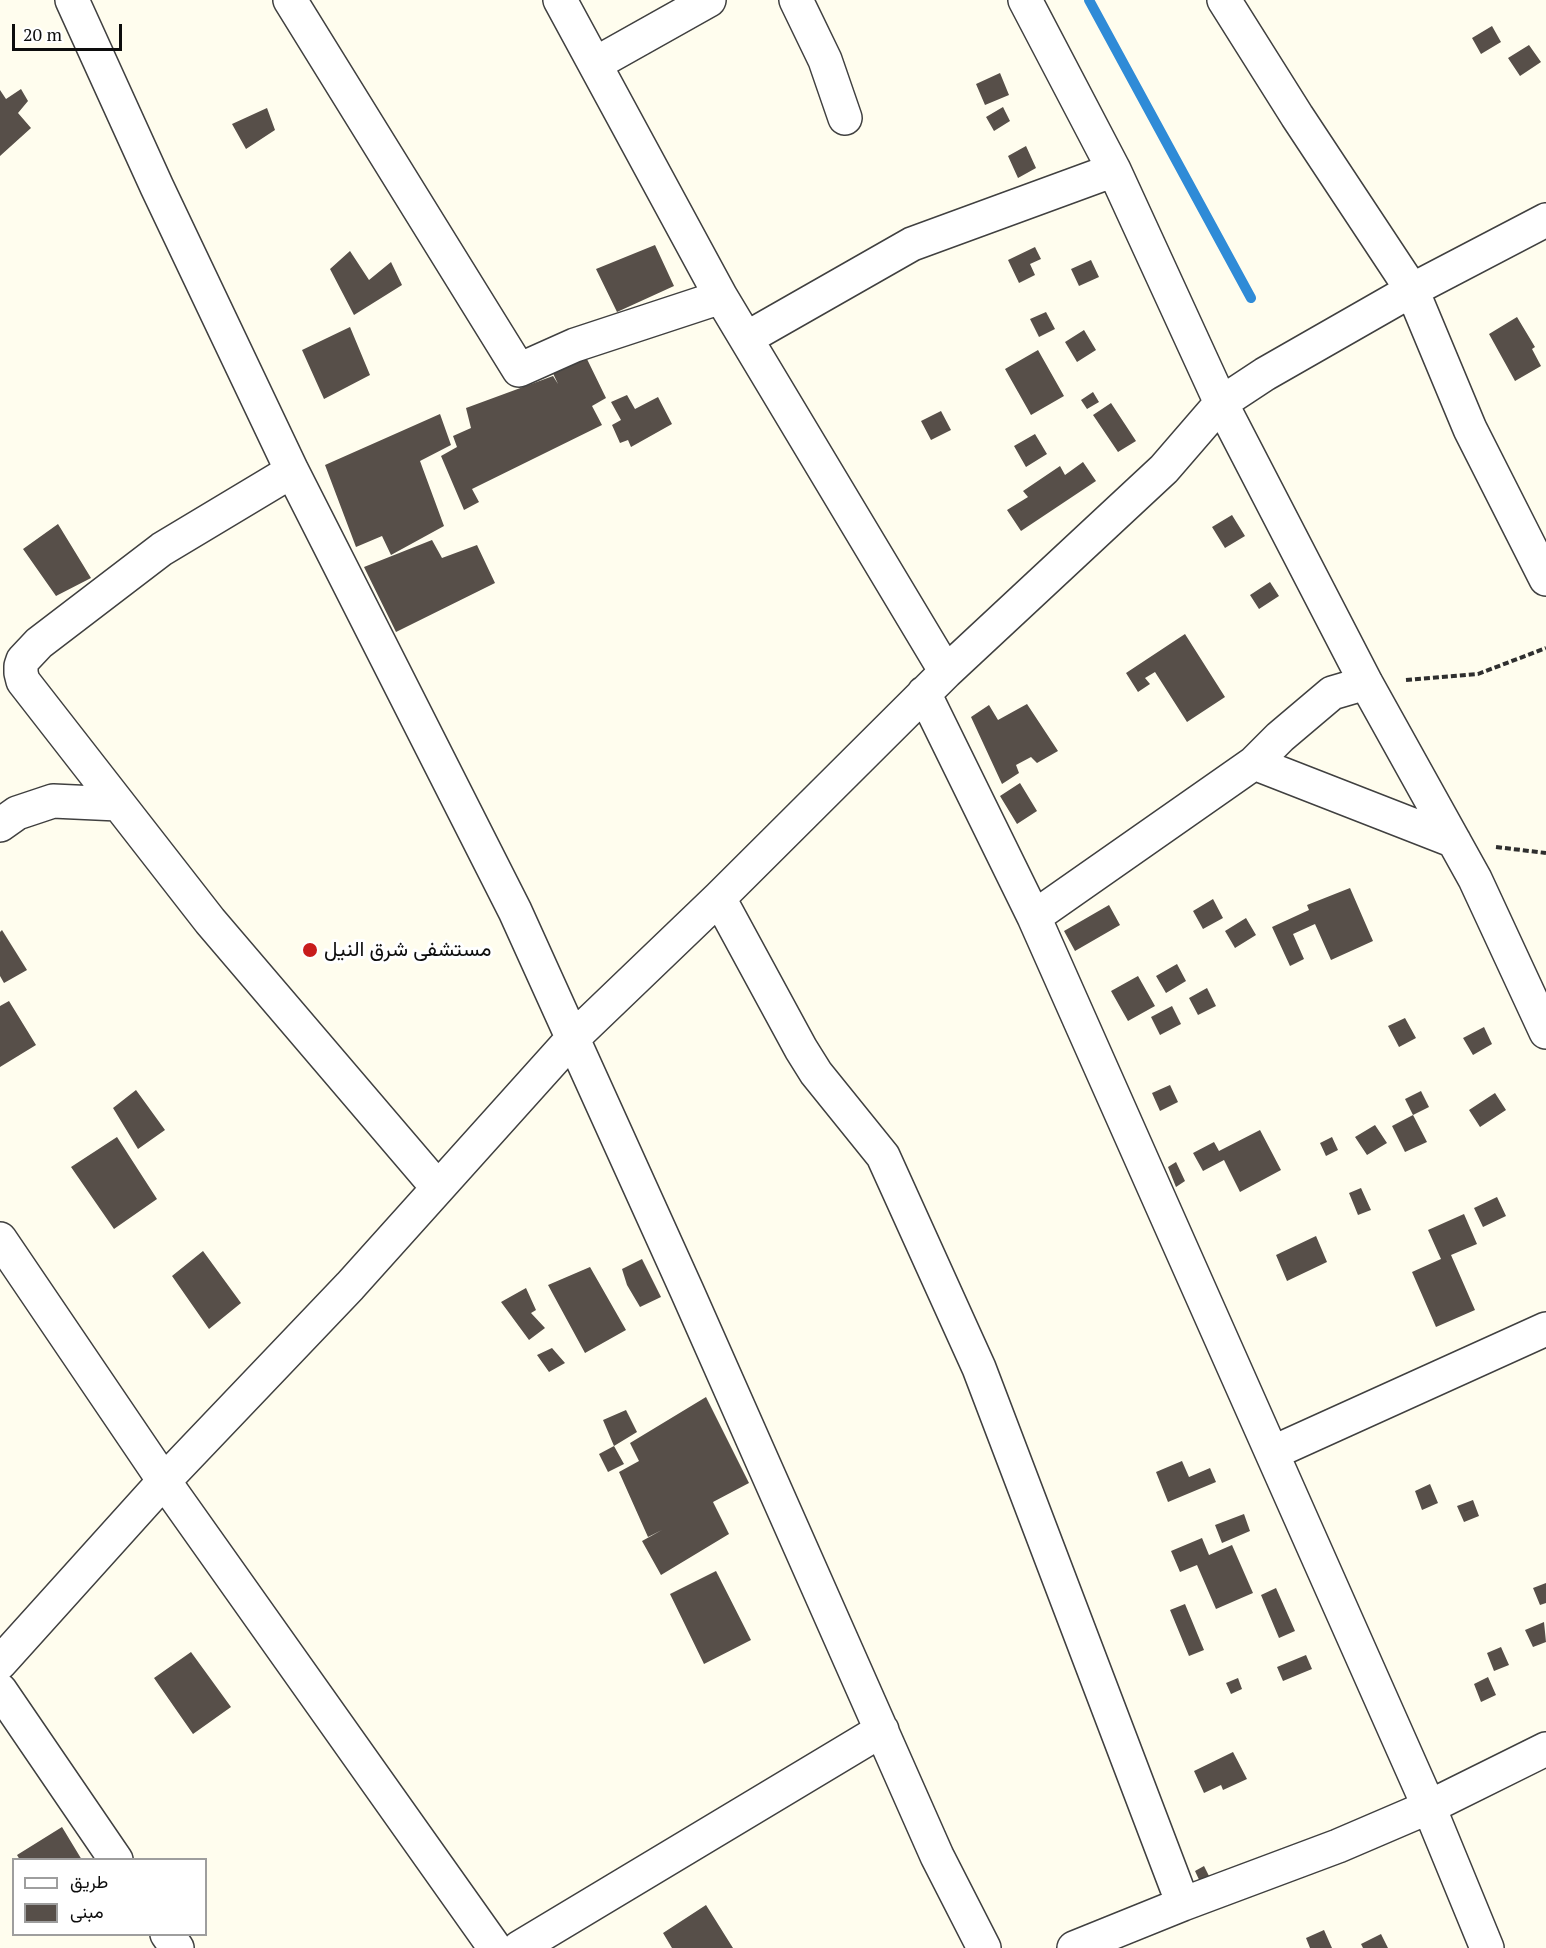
<!DOCTYPE html>
<html>
<head>
<meta charset="utf-8">
<style>
	body { margin:0 }
	#map { position:relative; width:1546px; height:1948px; overflow:hidden; background:#fffdee; font-family:"PT Serif",Vazirmatn,serif }
	canvas { display:block }
	.legend { position:absolute; left:12px; top:1858px; width:195px; height:78px; box-sizing:border-box; background:#fff; border:2px solid #9e9e9e; margin:0; padding:8px 10px; list-style:none; font-size:18px; color:#0d0d0d }
	.legend li { display:flex; align-items:center; gap:12px; height:30px }
	.legend b { width:30px; border:2px solid #9e9e9e }
	.scale { position:absolute; left:12px; top:24px; width:110px; height:27px; box-sizing:border-box; border:3px solid #0d0d0d; border-top:0; padding-left:8px; font-size:18px; line-height:21px; white-space:nowrap; color:#0d0d0d; -webkit-text-stroke:4px #fff; paint-order:stroke }
</style>
</head>
<body>
<div id="map">
<canvas width="1546" height="1948"></canvas>
<ul class="legend">
<li><b style="height:8px;background:#fff"></b>طريق</li>
<li><b style="height:16px;background:#574f49"></b>مبنى</li>
</ul>
<div class="scale">20 m</div>
</div>
<script>
const c = document.querySelector('canvas').getContext('2d');
c.lineJoin = 'round';
const shape = rows => new Path2D(rows.map(r => 'M' + r).join(''));
function trace(path, color, width, dash) { c.strokeStyle = color; c.lineWidth = width; c.lineCap = dash ? 'butt' : 'round'; c.setLineDash(dash || []); c.stroke(path); }
function paint(path, color) { c.fillStyle = color; c.fill(path, 'evenodd'); }
function write(font, color, halo, rows, align = 'center') {
  c.font = font + ' "PT Serif",Vazirmatn,serif'; c.lineWidth = 6; c.setLineDash([]); c.textBaseline = 'middle'; c.strokeStyle = halo; c.fillStyle = color; for (const [text, x, y, turn = 0] of rows) {
    c.save(); c.translate(x, y); c.rotate((+turn || 0) * Math.PI / 180); c.textAlign = isNaN(turn) ? turn : align; if (halo) c.strokeText(text, 0, 0); c.fillText(text, 0, 0); c.restore();
  }
}
const stream = shape([
	[1089,0,1251,298]
]);
const building = shape([
	[1492,26,1501,42,1481,54,1472,38],
	[1529,45,1541,62,1520,76,1508,58],
	[1000,73,1009,95,985,105,976,84],
	[21,89,28,101,18,113,31,128,0,156,0,90,6,99],
	[1003,107,1010,121,994,131,986,117],
	[267,108,275,130,246,149,232,124],
	[1026,146,1036,168,1018,178,1008,156],
	[655,245,674,286,617,312,596,269],
	[1035,247,1041,259,1030,264,1035,275,1019,283,1008,260],
	[350,251,369,280,391,262,402,285,354,315,330,269],
	[1091,260,1099,277,1079,286,1071,269],
	[1046,312,1055,329,1039,337,1030,319],
	[1517,317,1535,347,1532,349,1541,366,1515,381,1489,334],
	[350,327,370,375,324,399,302,350],
	[1084,330,1096,350,1077,362,1065,342],
	[1038,350,1064,396,1031,415,1005,369],
	[586,357,606,398,592,406,602,425,472,489,479,502,464,510,441,456,457,447,453,436,471,428,466,408,553,376,558,384,551,369],
	[1093,392,1099,402,1087,409,1081,400],
	[627,395,635,409,658,397,672,424,631,447,628,440,620,443,612,425,621,420,611,402],
	[1111,403,1136,441,1118,452,1093,415],
	[941,411,951,430,931,440,921,421],
	[440,414,451,445,420,461,444,526,391,555,382,536,356,547,325,465],
	[1035,434,1047,454,1026,467,1014,446],
	[1083,462,1096,481,1021,531,1007,510,1028,497,1023,491,1060,466,1065,475],
	[1232,515,1245,536,1225,548,1212,527],
	[58,524,91,578,56,596,23,549],
	[432,540,442,558,477,545,495,583,396,632,364,567],
	[1270,582,1279,596,1259,609,1250,595],
	[1185,634,1225,697,1187,722,1155,672,1145,678,1150,684,1138,692,1126,673],
	[1027,704,1058,751,1037,763,1031,757,1016,765,1019,773,1002,784,971,717,989,705,998,720],
	[1020,783,1037,811,1017,824,1000,796],
	[1350,888,1373,941,1331,960,1315,924,1293,934,1304,959,1290,966,1272,927,1309,910,1307,905],
	[1213,899,1223,918,1203,929,1193,911],
	[1109,905,1120,925,1075,951,1064,931],
	[1246,918,1256,935,1235,948,1225,931],
	[2,930,27,970,4,983,0,976,0,932],
	[1177,964,1186,981,1166,993,1156,976],
	[1138,976,1155,1006,1128,1021,1111,991],
	[1207,988,1216,1006,1198,1015,1189,998],
	[9,1001,36,1045,0,1067,0,1006],
	[1172,1006,1181,1024,1160,1035,1151,1017],
	[1405,1018,1416,1038,1399,1047,1388,1026],
	[1484,1027,1492,1044,1473,1055,1463,1038],
	[1170,1085,1178,1102,1160,1111,1152,1093],
	[136,1090,165,1130,138,1149,113,1108],
	[1421,1091,1429,1107,1413,1115,1405,1099],
	[1495,1093,1506,1110,1480,1127,1469,1110],
	[1413,1115,1427,1142,1405,1152,1392,1126],
	[1375,1125,1387,1143,1367,1155,1355,1137],
	[1260,1130,1281,1170,1240,1192,1224,1160,1203,1171,1193,1153,1214,1142,1219,1151],
	[117,1137,157,1199,114,1229,71,1167],
	[1332,1137,1338,1150,1326,1156,1320,1143],
	[1176,1162,1185,1181,1176,1187,1168,1167],
	[1361,1188,1371,1210,1358,1215,1349,1193],
	[1497,1197,1506,1216,1483,1227,1474,1208],
	[1464,1214,1477,1244,1451,1255,1475,1310,1436,1327,1412,1272,1441,1259,1428,1230],
	[1316,1236,1327,1262,1287,1281,1276,1255],
	[203,1251,241,1303,209,1329,172,1276],
	[642,1259,661,1297,640,1307,627,1285,622,1269],
	[590,1267,626,1330,585,1353,548,1285],
	[526,1288,536,1310,531,1313,545,1328,529,1340,501,1302],
	[552,1348,565,1363,549,1372,537,1355],
	[706,1397,749,1483,713,1502,729,1534,661,1575,642,1541,662,1530,648,1537,619,1472,639,1461,630,1443],
	[626,1410,637,1432,614,1446,603,1420],
	[614,1446,624,1464,608,1472,599,1454],
	[1182,1461,1189,1477,1210,1468,1216,1482,1168,1502,1156,1472],
	[1430,1484,1438,1503,1422,1510,1415,1491],
	[1473,1500,1479,1516,1464,1522,1457,1506],
	[1244,1514,1250,1531,1222,1543,1215,1525],
	[1202,1538,1209,1555,1232,1545,1253,1593,1216,1609,1197,1565,1180,1572,1171,1551],
	[716,1571,751,1640,704,1664,670,1594],
	[1546,1583,1546,1603,1540,1605,1533,1588],
	[1276,1588,1295,1631,1279,1638,1261,1595],
	[1185,1604,1204,1650,1189,1656,1170,1610],
	[1544,1622,1546,1642,1533,1647,1525,1630],
	[1501,1647,1509,1665,1494,1671,1487,1653],
	[191,1652,231,1707,193,1734,154,1678],
	[1306,1655,1312,1669,1283,1681,1277,1667],
	[1488,1677,1496,1695,1481,1702,1474,1684],
	[1238,1678,1242,1689,1231,1694,1226,1683],
	[1233,1752,1247,1779,1223,1790,1221,1785,1204,1793,1194,1771],
	[62,1827,82,1860,20,1860,17,1855],
	[1204,1866,1212,1882,1202,1886,1195,1871],
	[706,1905,733,1948,672,1948,663,1933],
	[1324,1930,1332,1948,1310,1948,1306,1938],
	[1381,1934,1388,1948,1363,1948,1361,1944]
]);
const path = shape([
	[1406,680,1478,674,1546,648],
	[1496,847,1546,853]
]);
const minor = shape([
	[72,0,157,187,292,471,515,911,687,1291,937,1856,984,1948],
	[290,0,519,370,575,345,721,297,946,672],
	[560,0,721,297],
	[796,0,825,60,845,118],
	[1025,0,1114,170,1221,403,1366,683,1475,879,1546,1032],
	[1224,0,1297,116,1412,290,1470,429,1546,579],
	[595,64,709,0],
	[747,338,912,244,1114,170],
	[292,471,162,549,39,643,23,660,21,666,21,673,23,681,210,921,438,1188],
	[924,693,1034,917,1429,1807,1487,1948],
	[1254,763,1454,841],
	[0,825,17,813,53,801,118,804],
	[719,898,801,1049,816,1073,883,1156,979,1368,1183,1904],
	[1034,917,1254,763,1280,737,1332,693,1366,683],
	[0,1239,164,1481,495,1948],
	[1272,1453,1546,1329],
	[0,1663,164,1481,350,1286,572,1039,719,898,946,672,1164,469,1221,403,1265,374,1412,290,1546,220],
	[0,1690,116,1860],
	[167,1934,177,1948],
	[519,1948,882,1730],
	[1074,1948,1183,1904,1338,1846,1429,1807,1546,1749]
]);
const markers = [
	[310,950,8,"#c81c1b"]
];
const poiNames = [
	["مستشفى شرق النيل",324,950]
];
trace(stream, '#2f8bd7', 10);
paint(building, '#574f49');
trace(minor, '#404040', 36);
trace(path, '#2f2f2f', 4, [6, 3]);
trace(minor, '#fff', 33);
for (const [x, y, r, color] of markers) { const dot = new Path2D(); dot.arc(x, y, r, 0, 2 * Math.PI); c.fillStyle = color; c.fill(dot); trace(dot, '#fff', 2); }
write('21px', '#0d0d0d', '#fff', poiNames, 'left');
</script>
</body>
</html>
